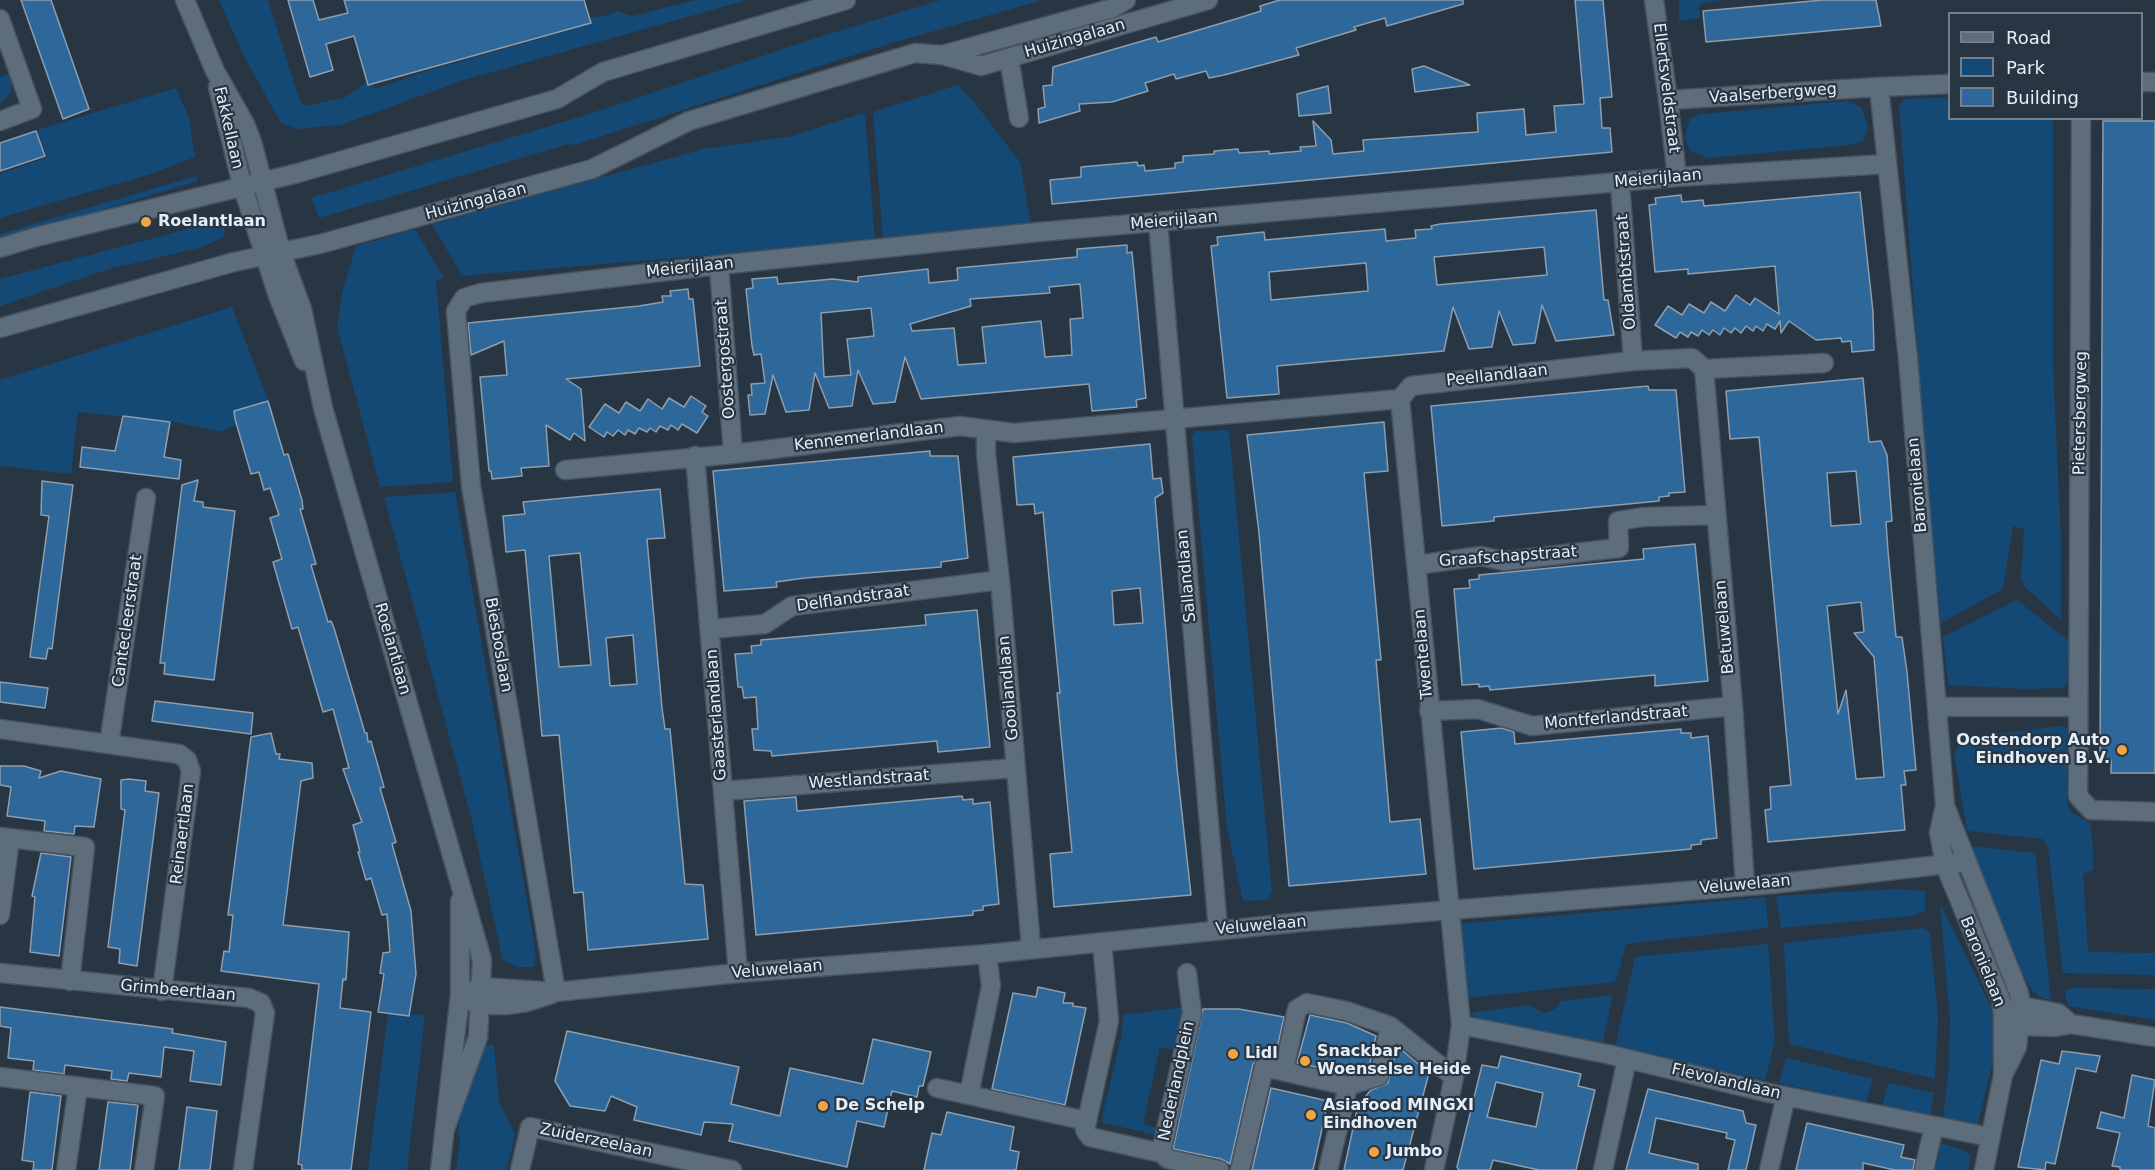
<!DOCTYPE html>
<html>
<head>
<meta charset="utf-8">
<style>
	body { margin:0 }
	#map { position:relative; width:2155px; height:1170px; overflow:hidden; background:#283542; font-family:"DejaVu Sans",sans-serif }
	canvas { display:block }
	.legend { position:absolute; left:1948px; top:12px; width:195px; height:108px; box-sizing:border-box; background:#283542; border:2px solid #747f8a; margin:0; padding:8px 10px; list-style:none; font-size:18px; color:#e5eef6 }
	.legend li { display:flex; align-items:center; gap:12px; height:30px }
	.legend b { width:30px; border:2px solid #747f8a }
</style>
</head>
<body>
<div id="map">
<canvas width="2155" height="1170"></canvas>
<ul class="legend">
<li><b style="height:8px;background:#5e6d7c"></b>Road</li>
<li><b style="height:16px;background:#154975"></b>Park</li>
<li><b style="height:16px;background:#2e679a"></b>Building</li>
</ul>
</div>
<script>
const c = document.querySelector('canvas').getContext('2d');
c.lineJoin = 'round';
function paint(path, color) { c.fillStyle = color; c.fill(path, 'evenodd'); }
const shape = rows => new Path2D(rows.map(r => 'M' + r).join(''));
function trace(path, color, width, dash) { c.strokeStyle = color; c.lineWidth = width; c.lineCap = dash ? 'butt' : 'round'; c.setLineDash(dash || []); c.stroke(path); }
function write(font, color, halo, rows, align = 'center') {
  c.font = font + ' "DejaVu Sans",sans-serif'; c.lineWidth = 4.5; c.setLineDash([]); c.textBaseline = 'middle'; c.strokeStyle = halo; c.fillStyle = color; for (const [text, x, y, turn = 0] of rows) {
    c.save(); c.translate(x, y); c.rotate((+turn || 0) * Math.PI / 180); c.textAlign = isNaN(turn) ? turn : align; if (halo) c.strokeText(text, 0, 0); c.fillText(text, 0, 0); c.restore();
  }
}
const green = shape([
	[219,0,268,0,299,99,304,106,344,98,371,79,375,89,430,70,588,25,587,18,609,15,616,11,633,16,695,0,747,0,464,80,341,125,298,129,281,123,243,54],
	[941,0,1043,0,885,45,571,146,572,143,319,218,311,198,586,115,822,36],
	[1679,0,1720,0,1699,4,1700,18,1679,21],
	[9,74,12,83,10,93,0,104,0,77],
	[958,85,975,103,1020,162,1031,224,883,241,873,112],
	[176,88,189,118,195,157,151,174,0,218,0,174,47,157,37,130],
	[1949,97,1950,118,2053,119,2053,365,2061,539,2061,620,2025,587,2021,579,2024,529,2013,526,2003,589,1941,623,1929,501,1899,105,1905,99],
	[1847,101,1861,107,1868,126,1864,140,1850,145,1708,158,1690,151,1685,137,1690,118,1702,114],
	[860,114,865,115,875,241,462,276,432,224,704,149,793,136],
	[196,176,198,181,0,241,0,234],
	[214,222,225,226,224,237,203,247,109,269,0,306,0,279],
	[415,229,444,278,436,280,453,482,380,487,337,327,342,293,356,246],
	[232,307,273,412,246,420,221,432,175,422,78,412,71,474,0,466,0,380],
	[1229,430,1272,891,1268,900,1243,901,1227,829,1192,437,1195,431],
	[455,492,533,935,536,958,533,967,517,967,503,960,471,817,384,497],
	[2017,600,2069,641,2067,684,2062,688,2026,689,1948,685,1943,637],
	[2063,726,2067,728,2068,741,2067,804,2072,813,2090,823,2093,848,2093,870,2083,874,2088,952,2155,953,2155,975,2063,973,2048,847,2043,839,1967,831,1954,753,1959,744,1969,737],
	[1970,846,2035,853,2051,1001,2040,997,2031,989,2020,970,1987,903],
	[1895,889,1925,891,1925,911,1912,916,1781,928,1776,896],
	[1766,897,1768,928,1626,944,1617,978,1614,982,1467,998,1459,924],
	[1940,903,1992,1009,1996,1027,1993,1060,1977,1128,1943,1119,1949,1064,1950,1020],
	[1923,928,1928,930,1930,935,1938,1016,1935,1079,1789,1044,1784,943],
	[1768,944,1775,1041,1765,1080,1615,1048,1635,957],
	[2072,988,2155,989,2155,1020,2068,1006,2065,995,2067,990],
	[1613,995,1602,1045,1477,1018,1470,1013,1529,1005,1544,1013,1554,1010,1561,1001],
	[1184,1007,1175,1050,1160,1047,1143,1124,1158,1128,1155,1135,1101,1122,1122,1033,1123,1015],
	[388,1013,425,1015,407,1170,368,1170],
	[486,1045,494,1045,499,1101,515,1134,507,1170,456,1170,460,1141,458,1132,468,1071,479,1048],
	[1786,1058,1873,1079,1866,1103,1779,1083],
	[1888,1083,1934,1093,1930,1117,1882,1107],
	[1941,1143,1965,1151,1971,1157,1968,1170,1935,1170]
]);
const building = shape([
	[21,0,51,0,89,109,63,119,21,0],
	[288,0,313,0,319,20,348,13,344,0,584,0,591,23,368,85,354,36,326,44,333,70,310,77,288,0],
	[1280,0,1463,0,1463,4,1387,26,1385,18,1354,27,1356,30,1296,48,1299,55,1224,75,1209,78,1206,71,1176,79,1174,74,1145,83,1148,91,1112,102,1079,104,1080,111,1039,123,1038,109,1045,107,1043,86,1052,85,1053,67,1156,37,1158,42,1239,18,1261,11,1260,6,1280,0],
	[1575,0,1603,0,1612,97,1600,98,1602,128,1610,128,1612,152,1052,204,1050,180,1081,177,1081,167,1137,162,1138,166,1144,165,1145,171,1175,168,1175,163,1183,162,1183,156,1214,154,1214,151,1238,149,1239,153,1269,151,1269,154,1301,151,1300,147,1316,146,1313,121,1331,140,1333,154,1364,151,1363,140,1478,132,1477,113,1524,109,1526,135,1556,132,1554,106,1584,104,1575,0],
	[1823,0,1876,0,1881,26,1706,42,1703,11,1823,0],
	[1424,66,1470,85,1415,92,1412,69,1424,66],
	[1328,86,1331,113,1299,116,1297,94,1328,86],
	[2103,121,2155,121,2155,773,2111,773,2111,760,2100,760,2103,121],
	[36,131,45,156,0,171,0,143,36,131],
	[1860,192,1873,312,1874,350,1852,352,1851,341,1842,342,1841,338,1816,340,1789,321,1781,333,1780,321,1775,329,1767,324,1763,331,1756,326,1753,331,1746,326,1741,333,1735,328,1731,333,1724,328,1720,335,1713,330,1709,335,1702,330,1698,336,1691,332,1688,337,1680,332,1676,338,1655,325,1668,306,1682,315,1689,304,1704,313,1711,302,1725,311,1736,295,1750,305,1755,298,1779,314,1775,266,1688,274,1688,269,1655,272,1649,205,1656,204,1655,198,1681,195,1682,202,1703,200,1704,206,1860,192],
	[1596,210,1604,300,1608,300,1614,335,1556,341,1542,305,1535,343,1513,345,1499,311,1492,347,1469,349,1453,307,1444,351,1277,366,1279,394,1227,398,1211,246,1218,245,1217,237,1264,232,1265,240,1385,229,1386,241,1416,238,1415,230,1432,229,1431,226,1440,224,1596,210],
	[1544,247,1547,275,1437,285,1434,257,1544,247],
	[1366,263,1368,291,1271,300,1269,272,1366,263],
	[1127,245,1127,253,1132,252,1146,398,1136,400,1137,407,1092,411,1089,384,921,399,905,357,895,402,873,404,858,370,852,406,829,408,815,373,809,410,786,412,773,375,765,414,750,415,748,395,752,395,751,384,765,383,761,354,754,355,752,346,746,289,753,288,752,279,777,277,778,284,833,279,858,282,858,277,928,269,929,283,958,280,957,268,1077,257,1077,249,1127,245],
	[1080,284,1083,318,1070,319,1072,355,1045,357,1041,321,982,327,986,363,958,365,954,328,912,331,910,324,971,306,970,299,1050,293,1049,287,1080,284],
	[871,308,874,336,847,339,851,375,824,377,821,313,871,308],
	[688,289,689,299,693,299,700,366,566,379,581,389,585,441,574,433,570,440,546,425,549,466,521,468,522,476,492,479,491,471,489,471,480,377,507,375,504,341,471,355,468,323,639,306,663,302,662,296,671,296,670,291,688,289],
	[1863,378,1869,442,1881,441,1887,455,1892,521,1886,522,1888,551,1896,637,1902,637,1907,672,1916,770,1904,771,1906,785,1901,785,1905,830,1768,842,1765,810,1771,809,1770,787,1791,785,1759,437,1730,439,1726,391,1863,378],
	[1856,471,1861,524,1831,526,1827,473,1856,471],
	[1861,602,1864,632,1854,633,1874,657,1884,777,1856,779,1846,690,1838,714,1827,606,1861,602],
	[1648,386,1649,390,1676,390,1685,492,1669,493,1669,496,1659,497,1659,501,1494,517,1494,521,1442,526,1431,406,1648,386],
	[691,396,706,406,702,412,708,416,697,433,682,424,678,430,671,425,668,430,660,426,656,432,650,428,647,432,639,428,635,434,628,430,625,435,618,430,613,436,607,432,604,437,589,427,605,404,619,413,626,402,640,411,648,399,662,409,669,398,684,407,691,396],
	[268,401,284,455,288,454,302,500,303,509,300,509,316,564,311,565,328,622,331,621,334,628,365,733,367,733,368,742,371,741,384,787,380,788,396,842,392,844,411,911,416,974,409,1016,378,1012,384,974,380,973,383,953,390,952,387,914,382,915,371,878,366,880,358,852,360,852,353,825,362,822,343,769,349,768,333,709,323,712,298,627,292,629,273,562,282,559,270,518,279,515,270,488,264,490,259,472,251,474,235,419,234,411,268,401],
	[123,416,170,422,164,457,181,460,179,479,80,467,82,447,115,451,123,416],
	[1384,422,1388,471,1364,473,1381,660,1376,660,1390,822,1420,819,1426,874,1289,886,1259,533,1247,435,1384,422],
	[1150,444,1153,479,1161,478,1163,493,1155,498,1177,768,1191,895,1054,907,1050,854,1072,852,1057,693,1060,693,1053,621,1043,512,1035,514,1034,504,1017,505,1013,457,1150,444],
	[1140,588,1143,623,1114,625,1112,591,1140,588],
	[930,451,930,456,958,456,968,558,941,562,941,567,805,578,776,582,777,587,724,591,713,471,930,451],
	[198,480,194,501,203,502,203,507,235,511,214,680,164,674,165,663,160,663,182,485,198,480],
	[42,481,73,485,52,649,48,648,46,659,30,657,49,516,41,515,42,481],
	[660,489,665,538,647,539,662,708,665,729,670,729,685,884,703,885,708,939,588,950,583,892,574,893,559,735,542,736,525,550,506,552,503,516,525,514,523,502,660,489],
	[580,553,591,665,559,667,549,556,580,553],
	[633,635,637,684,610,686,606,638,633,635],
	[1695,544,1708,681,1655,686,1655,675,1490,690,1489,686,1479,687,1479,684,1462,685,1454,589,1470,588,1469,580,1479,579,1479,575,1644,559,1643,549,1695,544],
	[977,610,990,747,938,752,937,741,772,756,771,751,754,750,752,729,758,729,756,697,744,698,742,687,738,687,735,654,752,653,751,646,761,645,761,640,926,625,925,615,977,610],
	[0,682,48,688,45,708,0,702,0,682],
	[155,701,253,713,251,734,152,721,155,701],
	[1502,728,1514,732,1515,744,1681,729,1681,733,1691,733,1691,738,1708,736,1717,838,1701,840,1701,844,1691,845,1691,849,1474,869,1461,732,1502,728],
	[271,733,276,754,280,754,279,759,312,763,313,778,301,781,283,925,349,932,346,980,343,979,340,1008,371,1012,351,1170,302,1170,302,1165,298,1164,319,984,221,971,224,951,229,952,233,915,228,915,251,737,271,733],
	[0,766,24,766,41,771,39,778,61,771,101,779,94,827,75,826,74,834,44,831,45,821,7,816,11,787,0,785,0,766],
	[129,779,146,781,145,791,159,793,137,966,119,963,120,949,108,947,125,810,121,809,121,780,129,779],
	[962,796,963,800,973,799,973,804,990,802,999,904,983,906,983,910,973,911,973,915,756,935,744,801,796,797,797,811,962,796],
	[41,853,71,857,59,956,30,952,35,897,32,896,41,853],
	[1038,987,1065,993,1063,1003,1073,1003,1073,1006,1086,1008,1065,1105,992,1089,1013,993,1036,997,1038,987],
	[0,1007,173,1029,172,1033,226,1042,221,1085,190,1081,194,1051,164,1047,161,1077,129,1073,127,1081,111,1079,112,1071,65,1065,64,1074,33,1070,34,1061,8,1058,11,1028,0,1026,0,1007],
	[1203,1009,1239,1009,1284,1017,1275,1058,1261,1056,1253,1064,1230,1164,1221,1159,1173,1149,1203,1009],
	[1310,1015,1347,1023,1376,1036,1369,1067,1348,1074,1297,1063,1310,1015],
	[567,1031,739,1067,731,1104,780,1116,790,1068,863,1084,873,1039,931,1052,923,1086,919,1086,917,1097,892,1091,884,1127,857,1121,847,1167,729,1141,733,1124,704,1122,701,1135,634,1120,637,1107,611,1096,605,1111,570,1106,555,1081,567,1031],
	[1397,1046,1429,1073,1403,1170,1344,1170,1358,1105,1371,1090,1388,1083,1397,1046],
	[2062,1051,2100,1056,2096,1072,2076,1068,2055,1164,2046,1162,2045,1170,2018,1167,2041,1060,2059,1064,2062,1051],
	[1501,1056,1581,1074,1578,1086,1595,1090,1576,1170,1539,1170,1493,1160,1490,1170,1459,1170,1457,1167,1482,1065,1498,1068,1501,1056],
	[1496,1082,1543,1093,1536,1127,1487,1117,1496,1082],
	[2132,1075,2155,1080,2148,1126,2155,1128,2155,1170,2120,1170,2120,1167,2112,1166,2120,1133,2097,1128,2101,1112,2124,1118,2132,1075],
	[1271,1088,1328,1101,1313,1170,1252,1170,1271,1088],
	[1648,1089,1743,1111,1746,1123,1756,1125,1746,1170,1728,1170,1735,1140,1726,1138,1727,1133,1656,1118,1649,1153,1698,1164,1698,1170,1626,1170,1648,1089],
	[30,1092,61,1096,52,1170,33,1170,34,1162,22,1160,30,1092],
	[108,1102,138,1105,130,1170,99,1170,108,1102],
	[187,1107,217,1111,210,1170,179,1170,187,1107],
	[947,1112,1014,1127,1010,1150,1019,1152,1016,1170,924,1170,932,1133,941,1135,947,1112],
	[1807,1123,1904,1145,1901,1157,1915,1160,1913,1170,1895,1170,1863,1163,1863,1170,1796,1170,1807,1123]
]);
const street = shape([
	[0,19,32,109,0,121],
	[942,55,981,66,1208,0],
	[1009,58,1019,118],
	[2142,82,2155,82],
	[1879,87,1950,84],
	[1668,100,1677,177],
	[2081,118,2078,796,2091,810,2155,812],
	[1620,183,1633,361],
	[1158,222,1218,930],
	[719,265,733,454],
	[1704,369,1733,706,1745,885],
	[1400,399,1461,1025,1454,1077,1434,1170],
	[986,430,986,454,1000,580,1031,947],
	[695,456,738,973],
	[565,470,733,454,960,426,1014,433,1400,399,1411,386,1633,361,1692,358,1704,369,1824,363],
	[1417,565,1481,556,1504,561,1619,548,1618,521,1643,517,1715,515],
	[711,629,765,624,792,606,1000,580],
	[1937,707,2078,707],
	[1429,711,1478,709,1532,726,1733,706],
	[0,729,179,754,187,760,191,771,162,991],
	[109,744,146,498],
	[723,791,1015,768],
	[0,837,85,847,70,981],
	[0,915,10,839],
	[1102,942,1109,1021,1085,1130,1090,1137,1161,1153,1192,1013,1187,973],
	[0,973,249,998,261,1003,265,1013,243,1170],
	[556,992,471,486,456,311,464,298,481,293,719,265,1039,232,1677,177,1886,164],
	[1461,1025,1607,1054,1769,1093,1990,1137],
	[1284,1071,1297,1009,1307,1003,1346,1011,1390,1026,1454,1077],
	[0,1077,155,1096,144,1170],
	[1348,1086,1379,1076,1390,1026],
	[937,1088,1087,1121],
	[969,1095,991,986,987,954],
	[1161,1153,1168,1159,1219,1170],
	[66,1170,78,1087],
	[520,1170,530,1127,732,1170],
	[1240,1170,1264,1067,1348,1086,1328,1170],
	[1603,1170,1627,1059],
	[1769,1170,1786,1096],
	[1924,1170,1934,1126]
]);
const secondary = shape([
	[185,0,215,71,245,124,252,142,281,252,302,309,323,408,482,960,478,1037,444,1132],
	[1654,0,1668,100,1879,87,1908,359,1945,806,2019,993,2021,1006,2017,1047,2003,1075],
	[218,87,242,185,278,296,304,361],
	[0,248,36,237,298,173,557,99,603,72,846,0],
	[0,328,234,262,320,244,592,169,689,121,915,53,942,55,1113,8,1126,0],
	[1945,806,1939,832,1945,865,2001,1000,2003,1014,2003,1075,1984,1170],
	[460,995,482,987,556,992,738,973,987,954,1302,922,1773,884,1965,862],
	[471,1001,480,1005,507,1005,527,1002,552,994],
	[2012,1011,2021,1006,2058,1013,2071,1024],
	[2013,1021,2021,1026,2055,1027,2071,1024,2155,1037],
	[440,1170,460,995,460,901]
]);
const markers = [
	[146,222,6,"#f3a442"],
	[2122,750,6,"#f3a442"],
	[1233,1054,6,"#f3a442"],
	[1305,1061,6,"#f3a442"],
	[823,1106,6,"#f3a442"],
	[1311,1115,6,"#f3a442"],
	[1374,1152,6,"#f3a442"]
];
const streetNames = [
	["Huizingalaan",1075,39,-16],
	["Ellertsveldstraat",1666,88,83],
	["Vaalserbergweg",1773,94,-4],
	["Fakkellaan",228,128,77],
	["Meierijlaan",1658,179,-5],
	["Huizingalaan",476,202,-15],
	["Meierijlaan",1174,221,-5],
	["Meierijlaan",690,268,-6],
	["Oldambtstraat",1627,272,-94],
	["Oostergostraat",726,359,-94],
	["Peellandlaan",1497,376,-6],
	["Pietersbergweg",2081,413,-89],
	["Kennemerlandlaan",869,437,-7],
	["Baronielaan",1918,485,-95],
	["Graafschapstraat",1508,557,-4],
	["Sallandlaan",1187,576,-95],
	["Delflandstraat",853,599,-8],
	["Cantecleerstraat",128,621,-82],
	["Betuwelaan",1725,627,-95],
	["Biesboslaan",498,645,80],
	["Roelantlaan",392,649,74],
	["Twentelaan",1424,654,-95],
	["Gooilandlaan",1009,688,-95],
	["Gaasterlandlaan",717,715,-94],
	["Montferlandstraat",1616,718,-5],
	["Westlandstraat",869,780,-4],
	["Reinaertlaan",183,834,-83],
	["Veluwelaan",1745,885,-5],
	["Veluwelaan",1261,926,-5],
	["Baronielaan",1982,962,68],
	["Veluwelaan",777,970,-5],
	["Grimbeertlaan",178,991,5],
	["Nederlandplein",1177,1081,-78],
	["Flevolandlaan",1726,1082,13],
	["Zuiderzeelaan",596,1141,12]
];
const poiNames = [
	["Roelantlaan",158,222],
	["Oostendorp Auto",2110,741,"right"],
	["Eindhoven B.V.",2110,759,"right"],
	["Snackbar",1317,1052],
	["Woenselse Heide",1317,1070],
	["Lidl",1245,1054],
	["De Schelp",835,1106],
	["Asiafood MINGXI",1323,1106],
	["Eindhoven",1323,1124],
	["Jumbo",1386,1152]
];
paint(green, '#154975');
paint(building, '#2e679a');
trace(building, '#8f9eae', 1.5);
trace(street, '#47535e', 21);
trace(secondary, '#47535e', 21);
trace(street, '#5e6d7c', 18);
trace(secondary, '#5e6d7c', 18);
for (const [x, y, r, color] of markers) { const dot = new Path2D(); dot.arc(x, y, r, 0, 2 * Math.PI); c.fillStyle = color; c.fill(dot); trace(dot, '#283542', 2); }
write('16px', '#e5eef6', '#283542', streetNames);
write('bold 16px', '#e5eef6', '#283542', poiNames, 'left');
</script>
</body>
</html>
